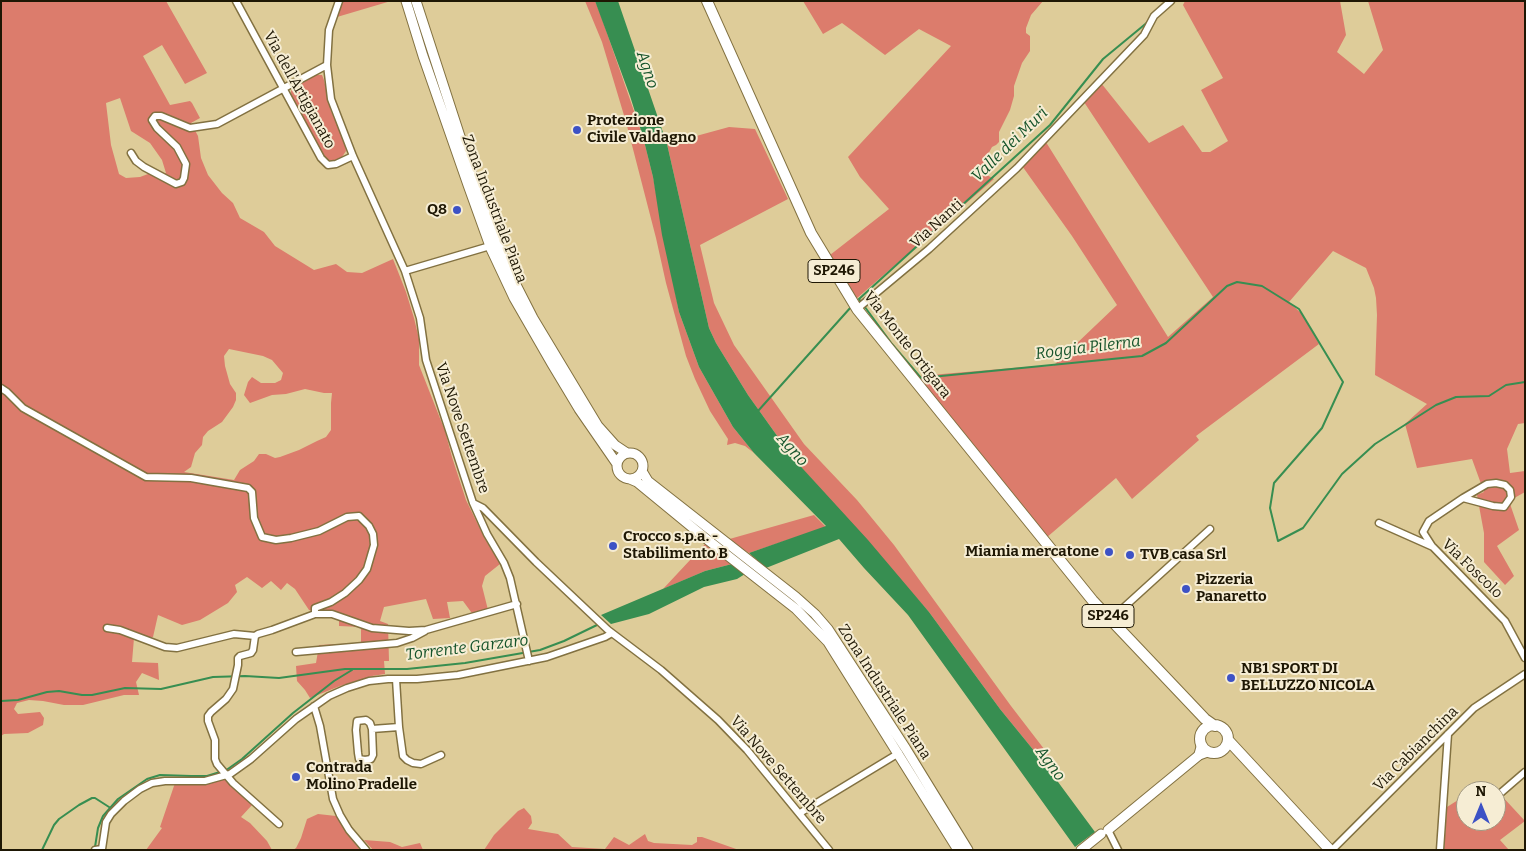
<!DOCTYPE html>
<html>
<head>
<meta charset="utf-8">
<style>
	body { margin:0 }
	#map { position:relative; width:1526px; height:851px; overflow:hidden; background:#decc99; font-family:Bitter,serif }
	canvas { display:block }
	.frame { position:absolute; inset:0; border:2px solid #1e1704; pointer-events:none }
	.north { position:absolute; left:1456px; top:781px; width:50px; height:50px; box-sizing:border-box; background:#f6edd4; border:1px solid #a09781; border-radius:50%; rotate:0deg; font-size:14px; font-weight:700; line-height:20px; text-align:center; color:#1e1704 }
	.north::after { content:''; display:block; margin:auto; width:18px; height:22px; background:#3d52c5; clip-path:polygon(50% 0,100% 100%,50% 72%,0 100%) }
</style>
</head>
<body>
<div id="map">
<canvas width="1526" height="851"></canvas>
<div class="frame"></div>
<div class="north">N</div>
</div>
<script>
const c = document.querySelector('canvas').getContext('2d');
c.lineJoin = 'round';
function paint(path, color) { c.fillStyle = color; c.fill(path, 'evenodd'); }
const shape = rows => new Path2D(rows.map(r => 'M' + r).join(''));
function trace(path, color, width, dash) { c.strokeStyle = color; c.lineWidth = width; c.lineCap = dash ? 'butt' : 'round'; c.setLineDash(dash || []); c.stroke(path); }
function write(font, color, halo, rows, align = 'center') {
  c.font = font + ' Bitter,serif'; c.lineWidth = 4; c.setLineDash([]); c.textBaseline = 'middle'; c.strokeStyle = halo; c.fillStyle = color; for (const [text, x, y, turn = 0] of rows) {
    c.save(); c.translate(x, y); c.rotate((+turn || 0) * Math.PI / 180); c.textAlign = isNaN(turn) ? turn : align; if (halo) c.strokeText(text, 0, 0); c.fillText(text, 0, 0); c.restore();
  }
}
const green = shape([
	[1,1,166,1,207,73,185,84,162,45,143,56,170,105,190,101,192,103,200,118,191,123,198,136,201,158,208,175,222,193,233,203,240,218,264,232,275,246,314,270,336,264,347,272,362,273,393,259,406,292,414,318,419,339,419,365,445,431,452,457,466,500,485,539,500,564,485,576,482,586,489,614,474,616,463,601,447,602,450,618,433,619,426,599,384,607,380,621,388,624,389,661,384,661,385,674,372,676,340,686,310,698,305,690,297,681,296,666,316,663,319,645,361,643,361,627,339,626,339,614,327,616,309,610,295,589,287,583,281,590,271,581,262,588,247,577,235,585,237,592,228,603,200,620,182,625,158,615,153,637,134,638,132,662,158,663,159,680,142,673,136,682,139,695,124,695,83,705,64,705,43,701,29,700,17,703,14,709,18,714,40,712,44,718,43,725,28,733,4,734,1,736],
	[120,98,131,131,150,143,162,160,166,173,148,174,140,177,126,178,119,174,111,145,106,103],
	[229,349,263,356,272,360,283,373,281,380,275,383,261,383,252,377,248,382,244,395,250,403,272,395,286,394,305,389,324,393,332,393,331,403,331,430,326,437,317,441,299,450,280,457,275,458,266,454,259,454,254,461,240,470,234,480,184,472,191,467,195,453,202,445,203,437,208,431,222,422,233,407,236,400,236,393,230,384,225,366,224,356],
	[342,1,391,1,337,17],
	[585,1,595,1,600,13,643,137,653,177,679,312,699,367,733,427,754,453,745,446,735,443,727,445,728,439,710,411,695,379,686,356,666,283,656,238,626,122,602,42],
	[803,1,1043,1,1031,15,1026,28,1026,33,1030,36,1030,51,1022,63,1014,86,1014,96,1010,110,999,132,999,142,996,145,992,147,987,156,993,168,989,171,987,175,994,179,856,299,830,255,889,209,860,177,848,157,951,46,919,29,885,55,842,23,823,34],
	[1185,1,1340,1,1346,35,1337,52,1364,74,1383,50,1368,1,1525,1,1525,423,1518,424,1507,449,1510,473,1525,471,1525,492,1509,501,1519,530,1497,546,1514,576,1505,585,1484,562,1484,533,1477,495,1484,492,1472,459,1417,468,1405,424,1427,404,1375,375,1377,315,1376,298,1374,288,1366,268,1333,251,1289,302,1302,314,1319,344,1196,436,1199,440,1132,499,1116,478,1046,538,916,379,919,376,1024,367,1053,366,1117,305,1072,236,1020,163,1044,139,1168,337,1213,297,1082,99,1092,89,1097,78,1149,143,1183,125,1202,152,1210,152,1228,141,1201,90,1223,78,1183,5],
	[316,75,322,75,324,80,331,111,345,144,346,151,342,157,334,161,328,160,324,157,291,95,291,91,295,86],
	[729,127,755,129,788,199,700,245,714,303,734,345,804,444,857,500,894,545,1011,706,1051,758,1044,763,1000,709,929,612,793,458,748,395,716,343,709,328,667,144],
	[814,515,826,527,749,553,726,540],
	[705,544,732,564,705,571,663,589],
	[230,778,252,805,241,817,250,823,267,841,272,850,146,850,162,828,160,827,175,783,208,784],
	[1500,794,1525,821,1500,840,1509,850,1444,850,1447,807,1466,795,1466,821,1496,821,1496,798],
	[524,808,531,816,532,823,528,829,558,834,572,847,605,849,614,837,629,845,645,834,648,841,654,843,692,845,697,842,697,837,702,837,739,850,484,850,494,835,518,811],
	[318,814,336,816,353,841,360,850,293,850,296,848,301,838,307,819],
	[364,840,390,842,402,847,420,843,423,850,373,850]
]);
const water = shape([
	[595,1,618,1,667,144,709,328,716,343,748,395,793,458,868,540,929,612,1000,709,1044,763,1095,832,1075,847,908,615,864,568,839,539,766,568,749,553,826,526,754,453,733,427,699,367,679,312,662,235,653,177,643,137,630,96],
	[732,564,745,574,737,579,704,587,649,614,611,624,601,615,705,571]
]);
const stream = shape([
	[859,299,892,344,921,378,1142,356,1166,343,1227,286,1237,282,1262,286,1299,309,1343,382,1322,428,1274,483,1270,508,1278,541,1303,528,1342,474,1375,444,1436,405,1456,397,1489,396,1506,385,1525,382],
	[859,299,1050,125,1103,59,1149,21],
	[758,411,851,307],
	[1,701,18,700,47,692,59,691,82,695,92,695,125,688,161,689,213,677,245,676,279,678,345,669,407,669,465,663,540,650,564,641,599,624],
	[225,771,242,759,293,713,334,681,352,670],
	[95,847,98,828,103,816,118,799,147,779,160,775,191,776,207,776,220,772],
	[42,850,54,825,59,819,79,805,92,798,95,798,109,807]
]);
const minor = shape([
	[236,1,321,158,328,165,336,164,353,156],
	[339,1,329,30,327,65,331,99,353,156,405,271,420,318,426,360,473,503,483,508,536,562,608,630,661,670,718,720,747,750,829,850],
	[131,153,136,161,144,167,176,184,182,182,184,178,186,164,177,147,157,128,152,120,155,116,161,116,190,128,217,124,327,65],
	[405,271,490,246],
	[857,309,929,249,1017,168,1144,35,1154,16,1171,1],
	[1,388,7,392,23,408,146,477,191,478,248,488,252,492,254,518,262,537,276,540,291,538,319,531,347,517,359,516,369,526,373,534,374,545,367,569,359,580,345,593,331,602,315,608,315,614],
	[473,503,487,534,504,563,510,578,529,661],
	[1379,523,1433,547,1505,621,1525,658],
	[1432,546,1423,532,1429,521,1463,498,1493,506,1504,507,1511,497,1510,490,1505,485,1496,483,1487,484,1463,498],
	[1111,619,1210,529],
	[107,628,120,630,165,647,177,648,234,634,255,636],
	[296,652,397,643,412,638,425,631],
	[396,679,399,727,403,756,407,760,413,763,421,764,441,755],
	[314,706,320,726,333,799,340,815,349,830,366,850],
	[372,729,373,755,371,759,365,760,359,759,358,753,356,730,357,721,366,720,370,723,372,729,399,727],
	[1496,797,1525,772],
	[800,813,899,753],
	[279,824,233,783,217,764,215,759,215,740,208,721,208,716,211,712,226,699,233,689,238,665,238,658,240,656,251,653,253,650,255,636,258,634,272,630,315,614,332,614,372,628,409,631,426,630,517,604],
	[1108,830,1118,850],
	[95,850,102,849,106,822,111,814,124,801,140,789,152,783,165,781,205,781,230,774,251,759,296,719,329,696,347,688,369,681,388,679,417,679,458,675,547,657,605,637,612,633],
	[1332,850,1474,708,1525,674],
	[1440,850,1448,734]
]);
const tertiary = shape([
	[1198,756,1201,745],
	[1198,756,1209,752]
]);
const secondary = shape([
	[406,1,423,56,468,185,491,249,514,298,552,364,579,409,617,464],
	[416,1,481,201,509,271,533,318,598,426,615,445,627,453],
	'617 466a13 13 0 1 1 26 0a13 13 0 1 1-26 0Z',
	[642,471,648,481,796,597,815,614,828,629,906,749,968,850],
	[630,479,637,482,704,537,796,609,828,642,958,850],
	[1108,830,1198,756],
	[1081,850,1101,834]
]);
const primary = shape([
	[707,1,811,233,857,309,1093,601,1205,719,1215,726],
	'1200 739a14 14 0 1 1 28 0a14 14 0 1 1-28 0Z',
	[1228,740,1330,850]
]);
const markers = [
	[577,130,5,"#3d52c5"],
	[457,210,5,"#3d52c5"],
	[613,546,5,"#3d52c5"],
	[1109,552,5,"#3d52c5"],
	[1130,555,5,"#3d52c5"],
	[1186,589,5,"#3d52c5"],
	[1231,678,5,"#3d52c5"],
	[296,777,5,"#3d52c5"]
];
const shields = [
	[834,271,52],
	[1108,616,52]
];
const shieldNames = [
	["SP246",834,271],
	["SP246",1108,616]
];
const streetNames = [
	["Via dell'Artigianato",299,90,61],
	["Zona Industriale Piana",494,209,69],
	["Via Nanti",937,224,-42],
	["Via Monte Ortigara",907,345,52],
	["Via Nove Settembre",462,428,71],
	["Via Foscolo",1472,569,44],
	["Zona Industriale Piana",884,692,57],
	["Via Cabianchina",1416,749,-45],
	["Via Nove Settembre",778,770,49]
];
const poiNames = [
	["Protezione",587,121],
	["Civile Valdagno",587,138],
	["Q8",447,210,"right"],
	["Crocco s.p.a. -",623,537],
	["Stabilimento B",623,554],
	["Miamia mercatone",1099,552,"right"],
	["TVB casa Srl",1140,555],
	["Pizzeria",1196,580],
	["Panaretto",1196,597],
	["NB1 SPORT DI",1241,669],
	["BELLUZZO NICOLA",1241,686],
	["Contrada",306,768],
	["Molino Pradelle",306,785]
];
const waterNames = [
	["Agno",647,70,72],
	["Valle dei Muri",1010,145,-44],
	["Roggia Pilerna",1088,348,-7],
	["Agno",792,450,48],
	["Torrente Garzaro",467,648,-7],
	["Agno",1050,764,54]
];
paint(green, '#dc7c6c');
paint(water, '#378e51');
trace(stream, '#378e51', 2);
trace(minor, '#827141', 9);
trace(tertiary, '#827141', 10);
trace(secondary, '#827141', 11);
trace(primary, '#827141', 12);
trace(minor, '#fff', 6);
trace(tertiary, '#fff', 8);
trace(secondary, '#fff', 9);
trace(primary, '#fff', 10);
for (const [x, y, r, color] of markers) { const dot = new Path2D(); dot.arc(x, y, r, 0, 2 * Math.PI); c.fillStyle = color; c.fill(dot); trace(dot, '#f6edd4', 2); }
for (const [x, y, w] of shields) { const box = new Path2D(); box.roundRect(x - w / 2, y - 11.5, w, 23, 4); c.fillStyle = '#f6edd4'; c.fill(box); trace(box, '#1e1704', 1); }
write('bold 14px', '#1e1704', null, shieldNames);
write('15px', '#1e1704', '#f6edd4', streetNames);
write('bold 15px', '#1e1704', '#f6edd4', poiNames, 'left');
write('italic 16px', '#15532a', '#f6edd4', waterNames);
</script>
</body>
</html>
